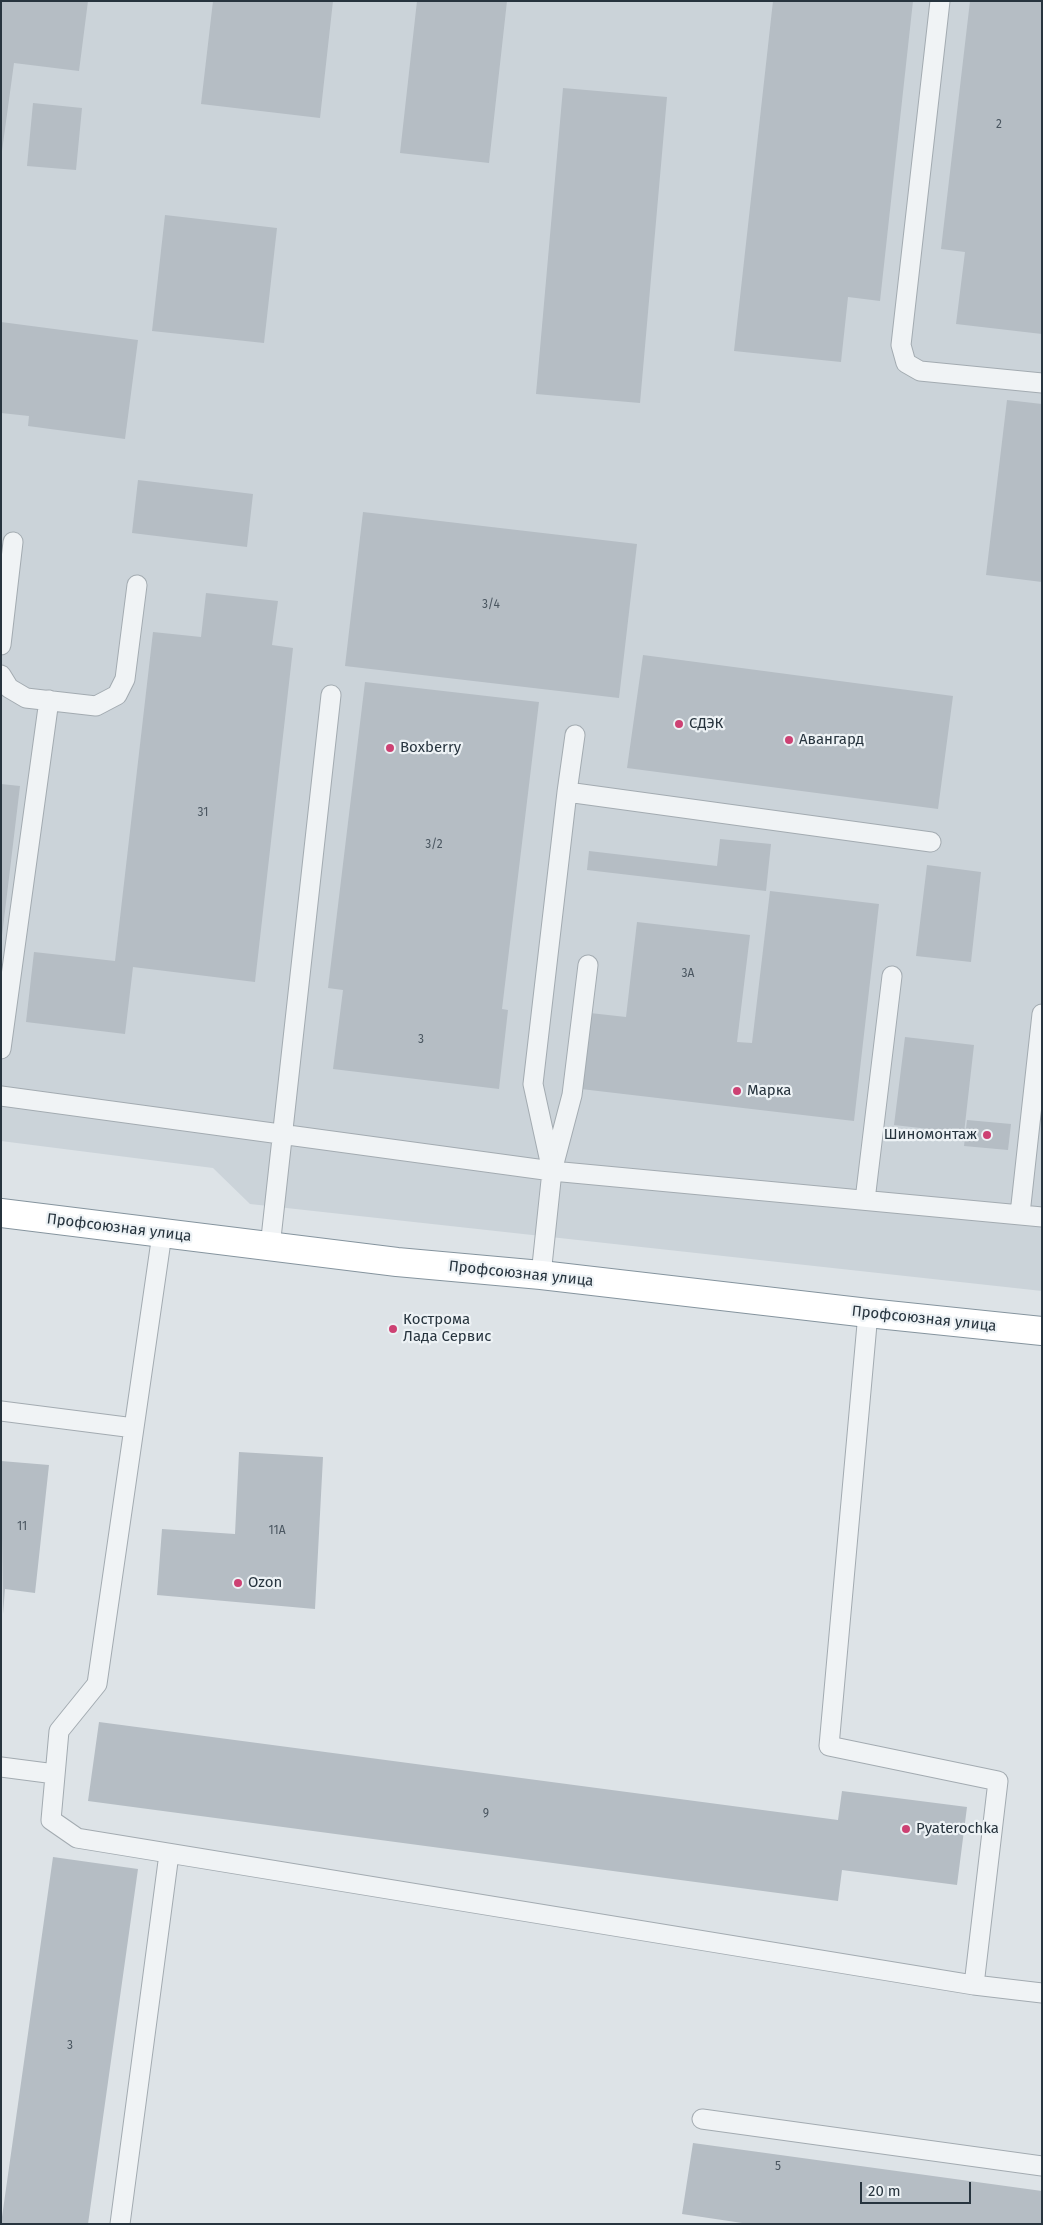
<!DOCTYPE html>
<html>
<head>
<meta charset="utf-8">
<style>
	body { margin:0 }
	#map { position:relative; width:1043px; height:2225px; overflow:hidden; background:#dde3e7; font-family:"Fira Sans",sans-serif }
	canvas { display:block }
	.frame { position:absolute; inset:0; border:2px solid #27343e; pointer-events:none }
	.scale { position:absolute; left:860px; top:2182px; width:111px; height:22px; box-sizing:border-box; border:2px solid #27343e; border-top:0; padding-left:6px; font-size:15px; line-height:18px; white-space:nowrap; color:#27343e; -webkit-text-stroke:4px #edf2f5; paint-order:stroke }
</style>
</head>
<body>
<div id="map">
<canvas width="1043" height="2225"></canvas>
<div class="frame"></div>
<div class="scale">20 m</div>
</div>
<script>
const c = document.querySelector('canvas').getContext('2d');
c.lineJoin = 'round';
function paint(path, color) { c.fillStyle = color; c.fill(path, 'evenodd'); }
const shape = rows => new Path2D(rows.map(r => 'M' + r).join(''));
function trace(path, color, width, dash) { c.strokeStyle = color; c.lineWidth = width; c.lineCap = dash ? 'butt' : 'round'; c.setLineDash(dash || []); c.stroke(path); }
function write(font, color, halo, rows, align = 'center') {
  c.font = font + ' "Fira Sans",sans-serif'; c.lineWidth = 4.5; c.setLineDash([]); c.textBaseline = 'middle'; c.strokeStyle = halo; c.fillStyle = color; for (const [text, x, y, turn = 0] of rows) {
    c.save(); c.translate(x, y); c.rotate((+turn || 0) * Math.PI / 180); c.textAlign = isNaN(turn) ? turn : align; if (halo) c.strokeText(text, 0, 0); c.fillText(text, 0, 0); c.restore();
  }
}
const built = shape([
	[1,1,1042,1,1042,1291,250,1204,213,1168,1,1141]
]);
const building = shape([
	[1,1,88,1,79,71,14,63,2,151],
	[213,1,333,1,320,118,201,104],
	[417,1,507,1,489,163,400,153],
	[773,1,913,1,880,301,848,297,841,362,734,351],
	[970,1,1042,1,1042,334,956,324,965,252,941,249],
	[563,88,667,97,640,403,536,394],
	[33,103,82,108,76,170,27,166],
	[165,215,277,228,264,343,152,331],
	[1,322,138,340,125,439,28,426,29,416,1,413],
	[1007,400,1042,404,1042,582,986,575],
	[138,480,253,494,247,547,132,533],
	[363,512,637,544,619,698,345,666],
	[206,593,278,601,272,645,293,648,255,982,133,967,125,1034,26,1022,34,952,115,961,153,632,201,637],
	[643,655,953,696,938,809,627,768],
	[365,682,539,702,502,1009,508,1010,499,1089,333,1069,343,990,328,988],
	[1,784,20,786,2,936,1,936],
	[720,839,771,844,766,891,587,870,589,851,717,866],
	[927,865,981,872,971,962,916,956],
	[770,891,879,904,854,1121,581,1089,590,1013,626,1017,637,922,750,935,737,1042,752,1043],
	[905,1037,974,1045,964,1133,894,1125],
	[967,1120,1011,1124,1008,1150,964,1146],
	[239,1452,323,1457,315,1609,157,1595,162,1529,235,1534],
	[1,1461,49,1465,35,1593,5,1589,3,1614],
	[99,1722,838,1820,842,1791,967,1807,957,1885,842,1870,838,1901,88,1801],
	[53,1857,138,1869,88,2224,1,2224],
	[693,2143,1042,2191,1042,2224,749,2224,682,2214]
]);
const service = shape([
	[940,1,901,345,906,363,920,371,1042,383],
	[1,645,13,542],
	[1,675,9,688,26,698,96,706,117,695,125,679,137,585],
	[567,792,931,842],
	[1,1049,49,700],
	[1,1096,552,1171,1042,1217],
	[552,1171,533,1084,567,792,575,735],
	[865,1200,892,976],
	[1020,1214,1042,1014],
	[162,1234,97,1684,59,1731,51,1820,77,1838,974,1985],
	[270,1247,331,695],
	[541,1275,552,1171,572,1095,588,965],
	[868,1313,829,1746,998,1781,974,1985,1042,1993],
	[1,1411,134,1428],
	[1,1767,55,1774],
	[702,2119,1042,2166],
	[120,2224,169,1854]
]);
const trunk = shape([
	[1,1213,397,1262,541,1275,868,1313,1042,1331]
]);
const markers = [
	[679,724,5,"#cd4173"],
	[789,740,5,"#cd4173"],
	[390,748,5,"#cd4173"],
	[737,1091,5,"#cd4173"],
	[987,1135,5,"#cd4173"],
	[393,1329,5,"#cd4173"],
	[238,1583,5,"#cd4173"],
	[906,1829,5,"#cd4173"]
];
const numberNames = [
	["2",999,125],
	["3/4",491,605],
	["31",203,813],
	["3/2",434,845],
	["3А",688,974],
	["3",421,1040],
	["11",22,1527],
	["11А",277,1531],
	["9",486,1814],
	["3",70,2046],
	["5",778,2167]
];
const poiNames = [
	["СДЭК",689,724],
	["Авангард",799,740],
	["Boxberry",400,748],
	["Марка",747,1091],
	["Шиномонтаж",977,1135,"right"],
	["Кострома",403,1320],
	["Лада Сервис",403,1337],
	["Ozon",248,1583],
	["Pyaterochka",916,1829]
];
const streetNames = [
	["Профсоюзная улица",119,1228,7],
	["Профсоюзная улица",521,1274,6],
	["Профсоюзная улица",924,1319,6]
];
paint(built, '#cbd3d9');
paint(building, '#b5bdc4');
trace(service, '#a3abb1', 21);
trace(trunk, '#85949e', 30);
trace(service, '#f0f3f5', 19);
trace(trunk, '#fff', 28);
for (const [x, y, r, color] of markers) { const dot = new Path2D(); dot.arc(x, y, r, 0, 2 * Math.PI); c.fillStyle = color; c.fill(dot); trace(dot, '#edf2f5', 2); }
write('12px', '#4a5660', null, numberNames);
write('15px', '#27343e', '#edf2f5', poiNames, 'left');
write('15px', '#27343e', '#edf2f5', streetNames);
</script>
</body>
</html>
